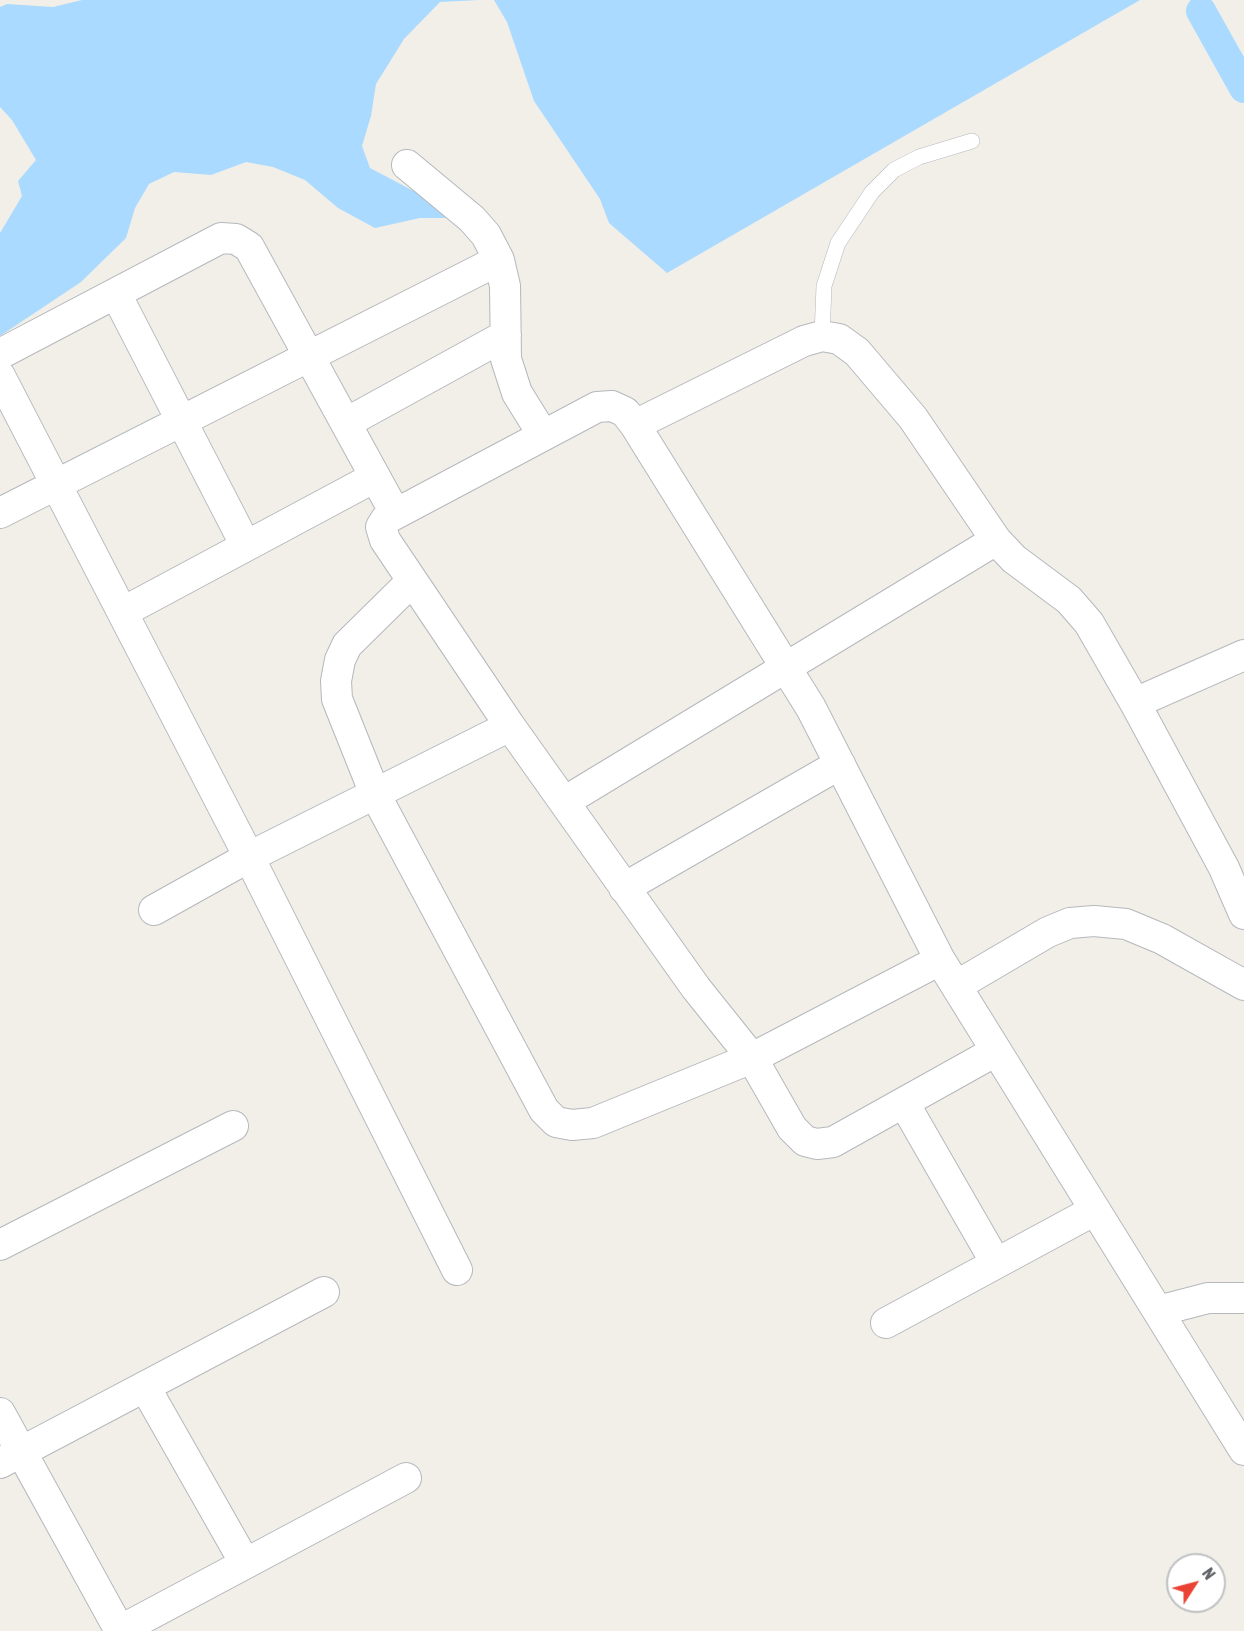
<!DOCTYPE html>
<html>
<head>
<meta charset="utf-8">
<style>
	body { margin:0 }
	#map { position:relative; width:1244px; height:1631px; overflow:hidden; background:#f1efe8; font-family:"Asap Condensed",sans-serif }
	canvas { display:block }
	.north { position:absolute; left:1166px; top:1553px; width:60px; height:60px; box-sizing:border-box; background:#fff; border:2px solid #bfc1c3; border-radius:50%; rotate:54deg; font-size:16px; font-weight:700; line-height:24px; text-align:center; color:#5f6368 }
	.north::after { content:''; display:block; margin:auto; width:21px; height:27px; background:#ea4335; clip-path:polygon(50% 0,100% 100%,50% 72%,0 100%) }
</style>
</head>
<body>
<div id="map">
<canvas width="1244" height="1631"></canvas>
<div class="north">N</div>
</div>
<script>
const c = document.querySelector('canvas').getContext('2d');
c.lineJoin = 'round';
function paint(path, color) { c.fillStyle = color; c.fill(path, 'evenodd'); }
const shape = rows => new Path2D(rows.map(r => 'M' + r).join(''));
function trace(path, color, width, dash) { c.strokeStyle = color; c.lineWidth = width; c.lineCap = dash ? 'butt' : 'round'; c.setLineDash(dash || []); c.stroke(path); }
const water = shape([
	[82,0,479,0,440,2,404,39,376,84,371,116,362,146,370,168,444,207,446,218,420,218,375,228,338,208,305,180,273,167,246,162,211,175,174,172,149,184,135,208,126,238,81,282,0,336,0,233,22,196,18,181,36,160,12,120,0,107,0,7,7,4,53,7],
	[494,0,1140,0,667,273,609,223,600,199,534,101,507,22]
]);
const canal = shape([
	[1201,11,1244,88]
]);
const lane = shape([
	[822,336,824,286,838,243,872,192,894,170,919,157,972,141]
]);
const street = shape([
	[407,165,472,219,486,235,499,260,505,286,506,359,517,393,543,435],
	[116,294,246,546],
	[0,354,221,238,236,239,249,247,395,513],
	[0,376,249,857,457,1270],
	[346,423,506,335],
	[635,425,804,341,822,336,839,339,857,352,913,418,996,540,1014,559,1069,600,1089,623,1135,703,1224,868,1244,914],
	[0,513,499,260],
	[412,581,347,645,340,660,336,681,337,699,375,794,544,1110,556,1122,572,1125,593,1123,752,1058,940,960],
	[123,612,375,477],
	[1135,703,1244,655],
	[564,802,996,540],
	[624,888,840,764],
	[154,910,249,857,510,726],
	[956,986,1048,932,1070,923,1094,921,1126,924,1162,939,1244,985],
	[996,1051,833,1142,817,1144,805,1141,792,1128,752,1058,696,988,510,726,385,540,381,527,386,519,597,407,612,406,625,412,635,425,811,708,940,960,1244,1450],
	[904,1103,996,1263],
	[0,1245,233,1126],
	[1158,1311,1208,1298,1244,1298],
	[886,1323,1095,1210],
	[145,1387,245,1563],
	[0,1413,120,1631],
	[0,1463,324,1292],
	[119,1631,406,1478]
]);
paint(water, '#aadaff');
trace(canal, '#aadaff', 30);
trace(lane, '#b5b8bc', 16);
trace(street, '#b5b8bc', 32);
trace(lane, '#fff', 15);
trace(street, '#fff', 30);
</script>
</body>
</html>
